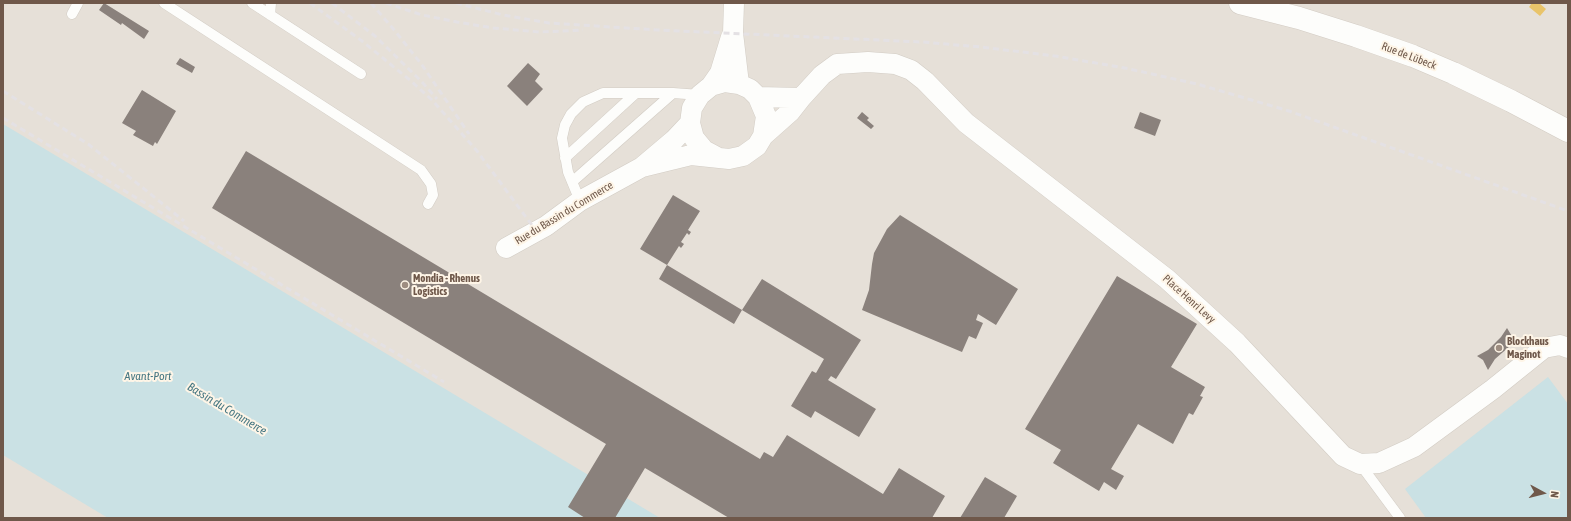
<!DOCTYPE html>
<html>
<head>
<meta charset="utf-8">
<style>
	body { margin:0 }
	#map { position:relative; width:1571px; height:521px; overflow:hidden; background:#f4f0e7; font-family:"Asap Condensed",sans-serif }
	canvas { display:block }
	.frame { position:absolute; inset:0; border:4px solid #6f584a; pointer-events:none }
	.north { position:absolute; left:1523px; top:473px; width:40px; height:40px; -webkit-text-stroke:3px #fef5e7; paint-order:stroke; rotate:97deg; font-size:11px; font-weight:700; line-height:16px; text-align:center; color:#6f584a }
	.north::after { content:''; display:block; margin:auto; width:14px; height:18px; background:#6f584a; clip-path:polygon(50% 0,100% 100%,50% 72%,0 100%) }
</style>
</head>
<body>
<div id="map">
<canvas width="1571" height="521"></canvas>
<div class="frame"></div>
<div class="north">N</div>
</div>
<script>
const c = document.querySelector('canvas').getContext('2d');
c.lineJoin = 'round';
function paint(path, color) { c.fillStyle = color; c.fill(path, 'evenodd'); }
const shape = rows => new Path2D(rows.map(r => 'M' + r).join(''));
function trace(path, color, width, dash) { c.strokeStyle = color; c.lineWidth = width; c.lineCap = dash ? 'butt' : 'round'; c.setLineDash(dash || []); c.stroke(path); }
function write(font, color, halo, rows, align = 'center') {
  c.font = font + ' "Asap Condensed",sans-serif'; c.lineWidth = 4; c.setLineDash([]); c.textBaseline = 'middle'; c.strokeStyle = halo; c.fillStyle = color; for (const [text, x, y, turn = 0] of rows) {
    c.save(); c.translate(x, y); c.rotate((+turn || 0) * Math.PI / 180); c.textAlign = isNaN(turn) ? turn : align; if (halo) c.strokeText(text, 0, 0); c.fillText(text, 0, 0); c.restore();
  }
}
const industrial = shape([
	[3,3,1568,3,1568,518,3,518]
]);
const water = shape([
	[3,124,197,240,660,518,108,518,3,455],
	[1548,377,1568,404,1568,518,1426,518,1405,489]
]);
const homes = shape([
	[1532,3,1539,3,1546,9,1540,16,1529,7]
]);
const industry = shape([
	[104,3,149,31,144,39,122,23,121,25,99,10],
	[180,58,195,67,192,73,176,64],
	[528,63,540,74,535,81,543,89,527,106,507,86],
	[142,90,176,111,157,144,155,142,153,146,133,135,136,131,122,123],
	[862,112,869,118,867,120,874,126,871,129,857,118],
	[1140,112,1161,120,1155,136,1134,128],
	[246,151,760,459,764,452,773,457,787,435,883,494,899,468,945,496,932,518,729,518,645,468,615,518,585,518,568,507,606,444,212,208],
	[673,195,700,211,688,230,691,232,689,235,687,233,681,242,684,244,681,248,679,246,667,265,640,249],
	[900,215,1018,289,996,325,978,314,976,320,983,323,976,339,969,336,962,352,862,310,869,290,872,264,874,253,887,229],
	[667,265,742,310,762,279,861,340,836,379,831,376,828,380,876,409,859,437,815,411,811,418,791,406,812,371,816,373,824,359,742,310,734,324,659,279],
	[1117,276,1197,324,1171,367,1205,387,1200,396,1203,397,1193,415,1189,413,1173,444,1138,424,1111,469,1124,476,1116,490,1104,482,1099,491,1053,463,1061,450,1025,429],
	[1507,328,1513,338,1520,340,1510,346,1495,359,1488,370,1483,360,1477,356,1488,350,1501,337],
	[985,477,1017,496,1004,518,960,518]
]);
const service = shape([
	[164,3,421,170,431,184,433,195,428,204],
	[252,3,361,74],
	[72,14,78,3],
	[270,15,271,3],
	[565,158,636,93],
	[572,182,673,93],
	[580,201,568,172,562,138,565,125,571,114,583,102,603,93,673,93,700,95],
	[1360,464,1400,518]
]);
const minor = shape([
	[734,3,733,33,739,84],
	[711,86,720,73,731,37],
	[758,97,801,98,790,112,763,136],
	[801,98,822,75,837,64,868,62,895,64,911,70,925,81,966,123,1167,279,1237,343,1343,456,1360,464,1379,463,1414,447,1493,389,1544,348,1560,345,1568,348],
	[642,167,691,155,729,159,743,156,757,146,763,136,766,116,758,97,750,89,739,84,725,82,711,86,700,95,692,108,690,123,694,138,704,150,717,157],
	[506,248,546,226,580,201,642,167,674,140,690,123]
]);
const secondary = shape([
	[1240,3,1299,18,1356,36,1413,56,1453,73,1511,101,1568,131]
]);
const rail = shape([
	[310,3,362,41,411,81,432,100,477,151,537,232],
	[332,3,375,36,422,82,437,99],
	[371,3,395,31,422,65,469,134],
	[386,3,422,15,457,22,493,28,540,32,583,30],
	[456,3,503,15,549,23,658,30,922,42,981,47,1055,56,1125,68,1197,84,1289,111,1568,211],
	[3,91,88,144,184,221],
	[3,118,444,382]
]);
const markers = [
	[405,285,4,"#9e8d81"],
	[1499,348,4,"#9e8d81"]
];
const streetNames = [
	["Rue de Lübeck",1409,56,21],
	["Rue du Bassin du Commerce",564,213,-31],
	["Place Henri Levy",1189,299,42]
];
const poiNames = [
	["Mondia - Rhenus",413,279],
	["Logistics",413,292],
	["Blockhaus",1507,342],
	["Maginot",1507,355]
];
const waterNames = [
	["Avant-Port",148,376],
	["Bassin du Commerce",227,409,31]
];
paint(industrial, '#e6e0d8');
paint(water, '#cae1e4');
paint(homes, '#e9c46a');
paint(industry, '#8a817c');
trace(service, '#d2ccc4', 11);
trace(minor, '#d2ccc4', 21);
trace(secondary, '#d3ccc4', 23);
trace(service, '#fdfdfb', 10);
trace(minor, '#fdfdfb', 20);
trace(secondary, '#fdfdfb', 22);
trace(rail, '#e4e1e4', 3, [6, 4]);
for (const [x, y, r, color] of markers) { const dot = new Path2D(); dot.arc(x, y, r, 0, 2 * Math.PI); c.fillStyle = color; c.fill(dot); trace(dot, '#fef5e7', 1.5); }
write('11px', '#6f584a', '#fef5e7', streetNames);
write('bold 11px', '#6f584a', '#fef5e7', poiNames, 'left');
write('italic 12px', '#467782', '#fef5e7', waterNames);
</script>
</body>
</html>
